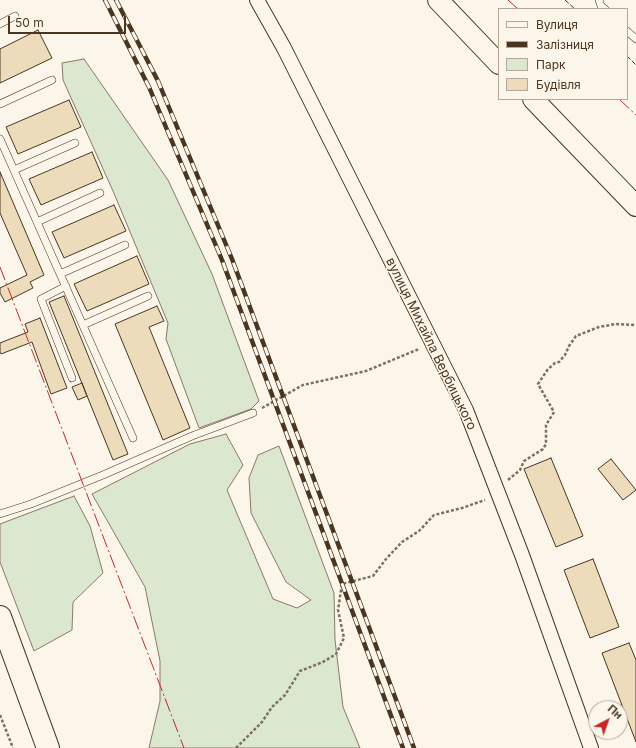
<!DOCTYPE html>
<html>
<head>
<meta charset="utf-8">
<style>
	body { margin:0 }
	#map { position:relative; width:636px; height:748px; overflow:hidden; background:#fbf6e9; font-family:Inter,sans-serif }
	canvas { display:block }
	.legend { position:absolute; left:498px; top:8px; width:130px; height:92px; box-sizing:border-box; background:#fbf6e9; border:1px solid #b4a999; margin:0; padding:5px 7px; list-style:none; font-size:12px; color:#4a3520 }
	.legend li { display:flex; align-items:center; gap:8px; height:20px }
	.legend b { width:20px; border:1px solid #b4a999 }
	.north { position:absolute; left:588px; top:700px; width:40px; height:40px; box-sizing:border-box; background:#fbf6e9; border:1px solid #b4a999; border-radius:50%; rotate:41deg; font-size:11px; font-weight:700; line-height:16px; text-align:center; color:#4a3520 }
	.north::after { content:''; display:block; margin:auto; width:14px; height:18px; background:#c62828; clip-path:polygon(50% 0,100% 100%,50% 72%,0 100%) }
	.scale { position:absolute; left:8px; top:16px; width:118px; height:18px; box-sizing:border-box; border:2px solid #4a3520; border-top:0; padding-left:5px; font-size:12px; line-height:14px; white-space:nowrap; color:#4a3520; -webkit-text-stroke:3px #fbf6e9; paint-order:stroke }
</style>
</head>
<body>
<div id="map">
<canvas width="636" height="748"></canvas>
<ul class="legend">
<li><b style="height:5px;background:#fbf6e9"></b>Вулиця</li>
<li><b style="height:5px;background:#4a3520"></b>Залізниця</li>
<li><b style="height:11px;background:#dce7d0"></b>Парк</li>
<li><b style="height:11px;background:#ecdcbc"></b>Будівля</li>
</ul>
<div class="north">Пн</div>
<div class="scale">50 m</div>
</div>
<script>
const c = document.querySelector('canvas').getContext('2d');
c.lineJoin = 'round';
function paint(path, color) { c.fillStyle = color; c.fill(path, 'evenodd'); }
const shape = rows => new Path2D(rows.map(r => 'M' + r).join(''));
function trace(path, color, width, dash) { c.strokeStyle = color; c.lineWidth = width; c.lineCap = dash ? 'butt' : 'round'; c.setLineDash(dash || []); c.stroke(path); }
function write(font, color, halo, rows, align = 'center') {
  c.font = font + ' Inter,sans-serif'; c.lineWidth = 3; c.setLineDash([]); c.textBaseline = 'middle'; c.strokeStyle = halo; c.fillStyle = color; for (const [text, x, y, turn = 0] of rows) {
    c.save(); c.translate(x, y); c.rotate((+turn || 0) * Math.PI / 180); c.textAlign = isNaN(turn) ? turn : align; if (halo) c.strokeText(text, 0, 0); c.fillText(text, 0, 0); c.restore();
  }
}
const green = shape([
	[84,59,168,180,212,274,259,401,251,409,199,428,166,339,168,323,113,191,63,80,62,63,84,59],
	[226,434,243,465,227,490,273,599,297,608,311,600,286,582,251,513,249,478,258,455,279,446,334,593,335,640,343,707,360,748,149,748,160,701,160,661,145,587,92,494,190,444,226,434],
	[74,496,90,526,103,573,73,602,72,630,34,651,0,562,0,524,74,496]
]);
const building = shape([
	[38,30,52,58,0,83,0,49,38,30],
	[69,100,81,127,18,154,6,127,69,100],
	[92,152,103,178,41,205,29,179,92,152],
	[0,172,44,275,30,282,33,288,5,302,0,293,0,288,27,275,0,213,0,172],
	[114,205,126,231,64,258,52,232,114,205],
	[137,256,149,284,87,311,74,284,137,256],
	[64,296,128,454,113,460,49,302,64,296],
	[157,306,164,321,149,327,190,428,163,440,115,324,157,306],
	[40,318,67,388,51,394,32,342,1,354,0,352,0,343,28,332,25,324,40,318],
	[82,383,87,396,78,400,72,387,82,383],
	[551,458,583,536,556,547,524,469,551,458],
	[611,459,636,490,623,500,598,469,611,459],
	[593,559,619,627,590,638,564,570,593,559],
	[629,643,636,660,636,742,602,653,629,643]
]);
const path = shape([
	[262,408,303,385,366,371,419,349],
	[508,480,520,470,524,461,543,449,546,444,546,425,554,412,538,384,548,369,555,363,559,362,565,355,569,346,576,336,599,327,616,324,636,325],
	[0,715,13,748],
	[236,748,262,722,272,707,285,695,300,671,323,662,336,654,344,638,338,610,342,584,373,576,386,559,402,542,419,531,434,515,462,508,485,500]
]);
const lane = shape([
	[599,0,601,6,605,9],
	[0,24,15,16],
	[627,31,636,39],
	[0,104,52,80],
	[0,139,133,438],
	[14,170,75,143],
	[37,222,100,193],
	[60,274,125,245],
	[66,286,41,299,72,378],
	[83,325,148,296],
	[0,514,31,504,103,475,192,436,253,413]
]);
const street = shape([
	[257,0,284,48,466,410,522,555,591,748]
]);
const secondary = shape([
	[438,0,499,64],
	[533,99,636,206]
]);
const primary = shape([
	[0,617,48,748]
]);
const rail = shape([
	[105,0,149,87,222,260,403,748],
	[116,0,158,81,232,259,414,748]
]);
const fence = shape([
	[565,0,575,9],
	[627,56,636,65]
]);
const power = shape([
	[508,0,518,9],
	[619,99,636,115],
	[0,267,184,748]
]);
const streetNames = [
	["вулиця Михайла Вербицького",431,344,64]
];
paint(green, '#dce7d0');
trace(green, '#887966', 1);
paint(building, '#ecdcbc');
trace(building, '#4a3520', 1);
trace(lane, '#4a3520', 8);
trace(street, '#4a3520', 16);
trace(secondary, '#4a3520', 22);
trace(primary, '#4a3520', 24);
trace(path, '#7f6f5c', 2.5, [3, 2]);
trace(lane, '#fbf6e9', 7);
trace(street, '#fbf6e9', 14);
trace(secondary, '#fbf6e9', 20);
trace(primary, '#fbf6e9', 22);
trace(rail, '#4a3520', 4.5);
trace(rail, '#fbf6e9', 3, [9]);
trace(fence, '#4a3520', 1, [5, 2]);
trace(power, '#c62828', 1, [14, 3, 2, 3]);
write('13px', '#4a3520', '#fbf6e9', streetNames);
</script>
</body>
</html>
